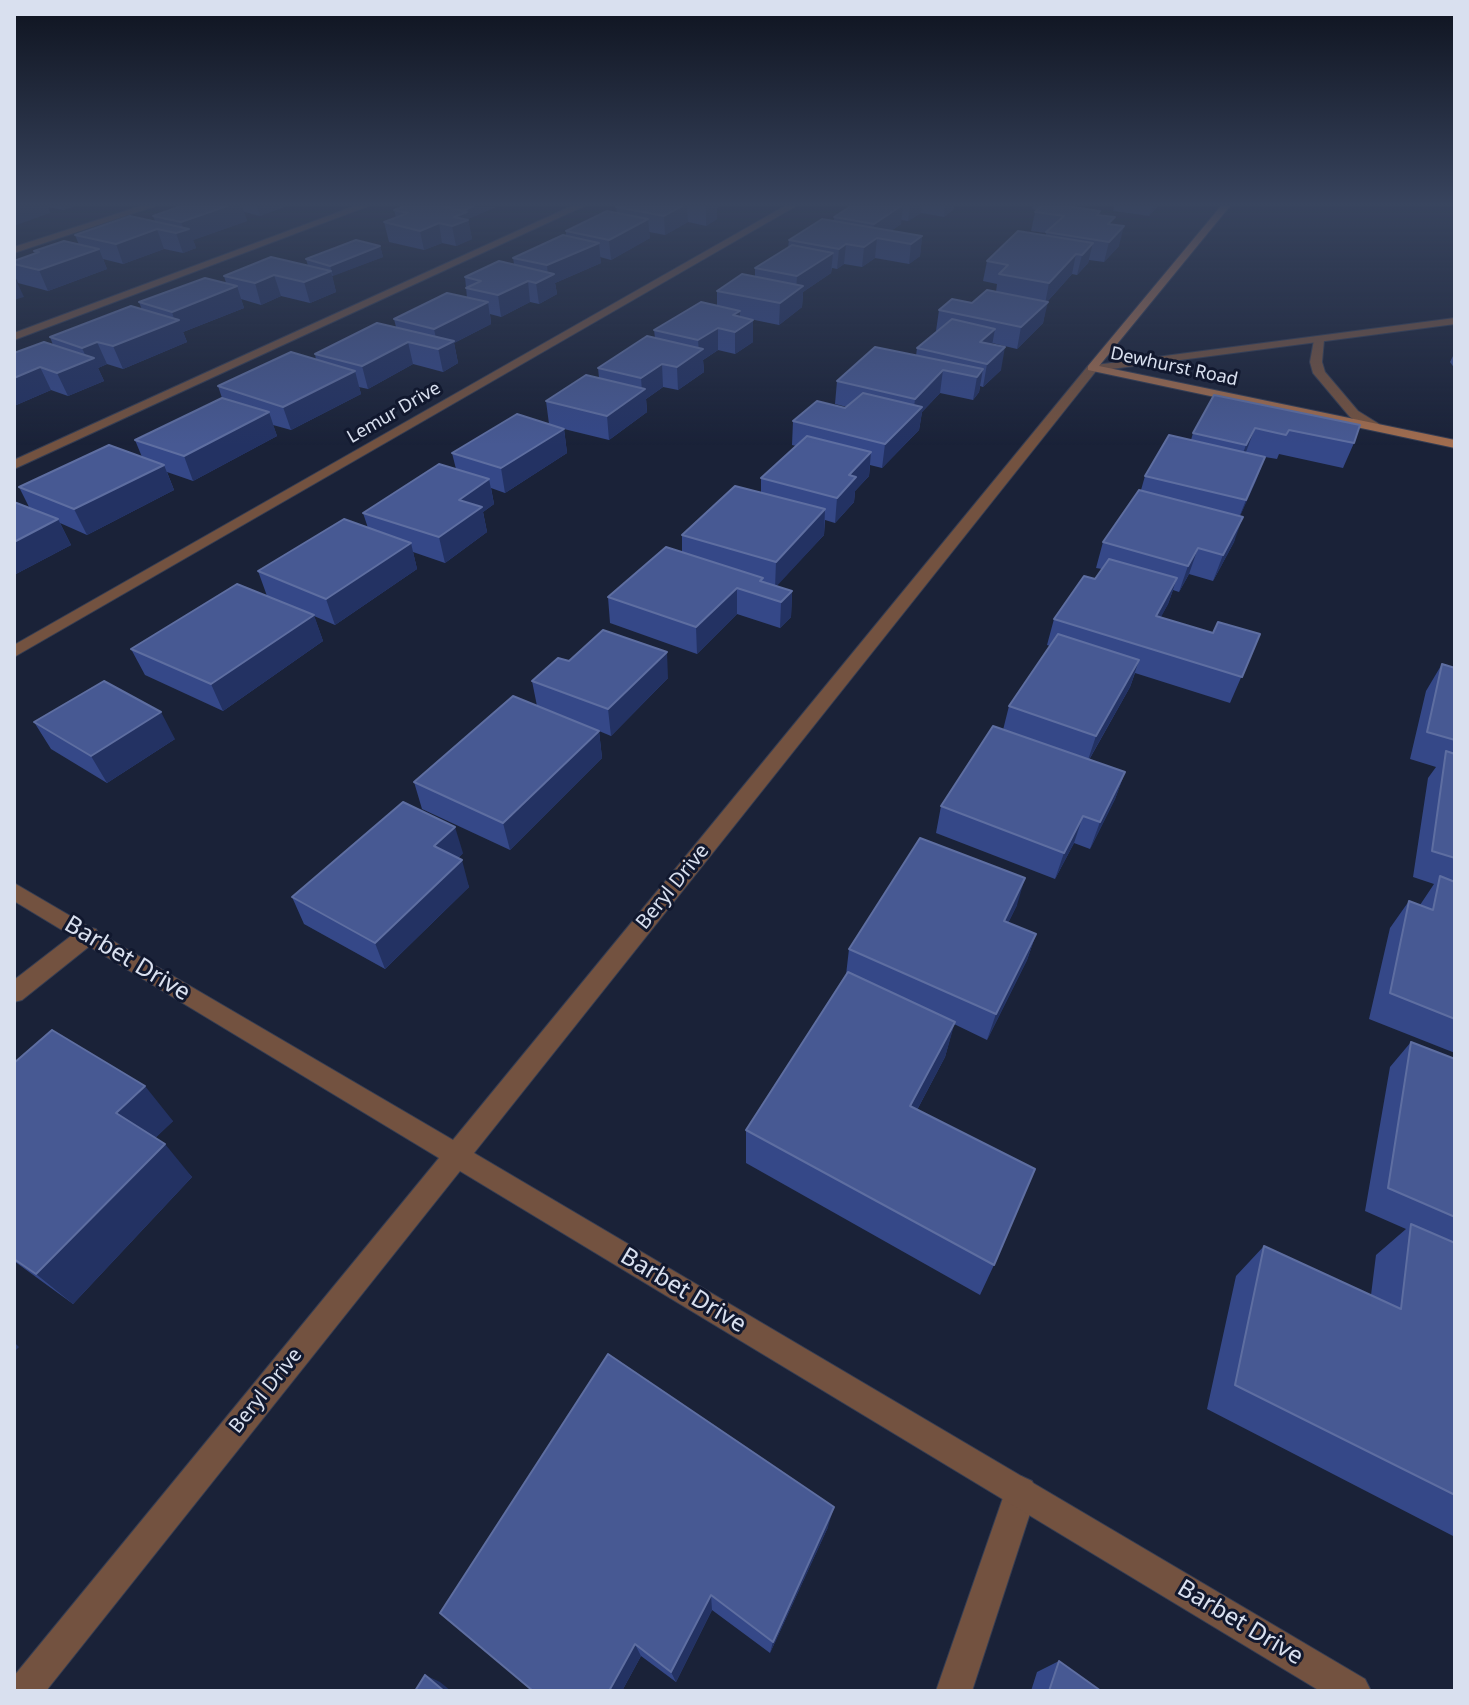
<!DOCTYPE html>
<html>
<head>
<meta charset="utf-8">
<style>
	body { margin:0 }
	#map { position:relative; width:1469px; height:1705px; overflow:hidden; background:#1a2238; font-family:"Noto Sans",sans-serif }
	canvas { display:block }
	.frame { position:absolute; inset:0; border:16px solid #d9e0ef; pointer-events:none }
</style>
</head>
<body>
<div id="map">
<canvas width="1469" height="1705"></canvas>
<div class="frame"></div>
</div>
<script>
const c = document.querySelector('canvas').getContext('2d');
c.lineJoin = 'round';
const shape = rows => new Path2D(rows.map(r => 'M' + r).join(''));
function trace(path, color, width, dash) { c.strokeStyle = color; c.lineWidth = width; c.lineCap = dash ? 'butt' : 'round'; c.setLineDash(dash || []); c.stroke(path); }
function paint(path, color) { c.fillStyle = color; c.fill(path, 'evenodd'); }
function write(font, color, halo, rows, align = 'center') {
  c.font = font + ' "Noto Sans",sans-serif'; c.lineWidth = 6; c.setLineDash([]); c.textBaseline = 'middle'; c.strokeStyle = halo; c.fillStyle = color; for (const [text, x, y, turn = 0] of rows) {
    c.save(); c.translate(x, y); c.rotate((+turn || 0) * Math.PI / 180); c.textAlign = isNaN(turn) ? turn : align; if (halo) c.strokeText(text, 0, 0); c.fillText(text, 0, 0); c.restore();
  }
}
const lane = shape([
	[141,206,155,206,14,253,14,247,141,206],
	[572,206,584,206,14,469,14,460,572,206],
	[1319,337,1324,340,1322,362,1325,372,1358,411,1379,424,1379,430,1371,430,1350,417,1313,373,1310,362,1314,340,1319,337],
	[88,927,96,929,99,935,96,941,22,1000,14,1002,14,980,80,929,88,927],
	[1021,1476,1032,1481,1037,1492,972,1691,936,1691,1005,1492,1010,1481,1021,1476]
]);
const street = shape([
	[355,206,368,206,14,340,14,333,355,206],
	[785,206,796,206,14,657,14,645,785,206],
	[1455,318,1455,324,1096,371,474,1153,1365,1679,1371,1691,1320,1691,460,1171,46,1691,14,1691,14,1676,439,1158,14,901,14,883,453,1140,1088,366,1455,318]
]);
const secondary = shape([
	[1221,206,1230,206,1099,366,1455,440,1455,448,1088,370,1088,366,1221,206]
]);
const wall = shape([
	[14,206,76,206,63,210,48,207,50,213],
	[181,206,287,206,260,216,244,212,247,221,193,240,196,248,183,253,164,249,123,264,103,259,107,269,48,291,18,283,14,274,14,261,35,253,34,251,79,245,75,235,155,221,153,216],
	[618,206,720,206,717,208,717,219,706,226,688,222,665,235,649,232,650,238,611,260,600,257,601,263,555,283,557,294,539,304,530,302,501,317,490,314,491,324,454,343,458,363,443,372,413,364,368,389,359,387,361,394,291,430,273,425,277,436,193,481,167,472,174,490,87,535,60,523,71,545,14,575,14,502,30,509,19,487,142,457,135,440,222,398,218,386,316,360,315,354,396,327,394,319,467,298,465,277,514,264,513,258,566,236,566,231,617,213,616,207],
	[851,206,954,206,953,210,944,217,921,213,908,221,901,220,901,224,891,231,922,236,920,256,909,264,875,258,862,267,844,264,837,269,832,268,831,273,803,292,802,307,779,325,740,317,753,320,753,342,735,354,718,350,703,360,704,372,678,390,663,387,646,399,647,412,609,440,564,429,567,453,505,493,491,488,494,504,483,512,487,532,445,563,413,552,417,569,335,625,314,616,323,641,223,711,145,675,131,649,267,596,258,571,368,528,363,513,456,469,452,453,549,424,546,401,599,378,598,368,655,338,654,330,717,306,717,291,755,277,755,268,788,248,789,240,834,221,834,217],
	[1033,206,1068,206,1100,211,1099,215,1113,225,1119,246,1104,262,1089,260,1088,263,1077,275,1072,274,1047,302,1043,323,1017,349,992,343,1001,370,983,387,980,386,979,392,973,400,940,393,922,412,919,430,882,468,870,465,869,476,855,491,854,502,835,523,825,520,824,535,776,586,792,591,791,617,780,628,737,614,697,654,610,623,608,597,682,552,682,535,761,492,761,478,796,446,792,445,793,421,845,408,847,407,835,404,837,381,916,356,917,348,937,332,936,331,939,310,972,303,996,292,997,284,983,281,987,261,1046,236,1046,233,1031,231,1035,212,1037,210,1032,209],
	[1114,206,1158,206,1149,216,1113,211],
	[496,207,468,219,472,239,456,246,442,243,424,250,389,242,384,222,396,218,394,210],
	[380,246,383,257,332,276,336,292,310,303,281,296,261,305,241,299,244,308,183,332,187,342,123,369,107,364,98,368,104,381,68,396,51,390,14,406,14,353,53,345,50,337,142,310,139,302,226,283,224,276,308,266,306,259],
	[1455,352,1455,369,1450,362],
	[1214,395,1354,443,1343,468,1279,454,1277,459,1265,457,1240,516,1234,542,1213,581,1189,574,1179,592,1173,590,1168,604,1160,618,1213,633,1260,634,1230,703,1135,673,1130,687,1089,760,1125,772,1115,799,1090,849,1074,843,1055,879,936,833,941,806,1003,730,1009,706,1050,646,1047,645,1054,619,1095,579,1102,569,1096,568,1103,542,1141,490,1145,476,1191,440,1193,433],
	[569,661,668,678,611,736,599,731,602,758,510,850,422,809,414,782,537,706,532,681],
	[1442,664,1455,668,1455,1053,1369,1019,1390,928,1409,901,1420,905,1434,884,1413,877,1428,778,1436,767,1410,759,1426,691],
	[34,722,175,739,107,783,51,749],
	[463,853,458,858,469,887,385,969,304,924,292,897],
	[1017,905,1008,923,1036,934,1027,960,987,1040,954,1024,945,1057,917,1110,994,1265,980,1295,746,1163,746,1130,846,975,849,949],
	[1411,1042,1455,1059,1455,1537,1207,1409,1236,1276,1264,1246,1371,1295,1376,1255,1406,1229,1365,1211,1390,1067],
	[14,1063,173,1121,155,1138,192,1177,73,1304,14,1261],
	[828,1527,770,1653,712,1610,676,1682,641,1656,622,1691,533,1691],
	[1059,1661,1101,1691,1031,1691,1037,1672]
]);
const shadedWall = shape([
	[14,206,48,206,50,213,14,226],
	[61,206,76,206,63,210],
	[227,206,242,206,247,221,193,240,196,248,183,253,176,233,184,230,181,222],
	[257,206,287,206,260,216],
	[473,206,496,207,468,219,472,239,456,246,452,226,454,217,458,213],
	[682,206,687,206,688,222,665,235,664,216],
	[706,206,720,206,717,208,717,219,706,226],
	[901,206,903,206,901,224,879,239,877,238,875,258,862,267,864,247,872,241,874,224],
	[910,206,922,206,921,213,908,221],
	[945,206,954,206,953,210,944,217],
	[1152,206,1158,206,1149,216],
	[648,219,650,238,611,260,609,240],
	[439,223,442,243,424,250,420,231],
	[1124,226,1119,246,1104,262,1109,242],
	[157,229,164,249,123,264,116,244],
	[922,236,920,256,909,264,911,244],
	[599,243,601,263,555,283,557,294,539,304,536,283,548,277,547,265],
	[1093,243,1088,263,1077,275,1082,255],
	[846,244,844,264,837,269,839,249],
	[380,246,383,257,333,276,330,266],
	[99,249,107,269,48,291,39,270],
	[833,253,831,273,803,292,802,307,779,325,780,303,796,291,797,276],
	[1076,254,1072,274,1045,304,1049,283],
	[331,271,336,292,310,303,304,282],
	[274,275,281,296,261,305,255,283],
	[14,276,24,297,14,300],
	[528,281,530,302,501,317,498,295],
	[237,286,244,308,183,332,187,342,123,369,113,346,175,322,172,312],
	[488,302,491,324,454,343,458,363,443,372,434,329],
	[1048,302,1043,323,1017,349,1021,327],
	[740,311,740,329,753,320,753,342,735,354,735,332,733,315],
	[718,328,718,350,703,360,704,372,678,390,677,367,699,352,698,340],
	[995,329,991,351,980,342],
	[97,342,107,364,98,368,104,381,68,396,57,373,88,361,82,348],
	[408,342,413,364,368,389,362,366],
	[1005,347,1001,370,983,387,987,364],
	[662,364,663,387,646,399,647,412,609,440,607,416,642,391,641,378],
	[40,367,51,390,14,406,14,378],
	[983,369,979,392,973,400,977,377],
	[943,370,940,393,922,412,919,430,882,468,885,444,913,416,915,399],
	[355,371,361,394,291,430,283,407],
	[269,412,277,436,193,481,184,456],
	[1255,428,1246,452,1237,469,1246,445],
	[564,429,567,453,505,493,501,468],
	[871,452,869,476,855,491,854,502,835,523,837,498,849,475],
	[1265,457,1256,481,1236,525,1246,500],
	[164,465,174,490,87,535,74,509],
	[489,479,494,504,483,512,487,532,445,563,439,537,459,500],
	[825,509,824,535,775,588,776,562],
	[1243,517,1234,542,1213,581,1223,555],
	[58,519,71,545,14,575,14,542],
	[411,543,417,569,335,625,326,599],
	[1198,548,1189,574,1179,592,1188,566],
	[1177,578,1168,604,1147,643,1156,616],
	[737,588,737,614,697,654,696,627],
	[792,591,791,617,780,628,781,602],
	[314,615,323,641,223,711,211,684],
	[667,652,668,678,611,736,608,709],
	[1139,660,1130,687,1087,763,1096,736],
	[161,712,175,739,107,783,91,756],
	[599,731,602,758,510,850,503,823],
	[1125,772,1115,799,1090,849,1100,822],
	[1083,816,1074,843,1055,879,1064,853],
	[455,827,463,853,443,873,434,846],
	[462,860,469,887,385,969,375,943],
	[1025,878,1017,905,996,947,1004,921],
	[1036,934,1027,960,987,1040,996,1014],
	[955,1022,945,1057,901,1140,910,1106],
	[145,1086,173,1121,146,1147,116,1113],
	[165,1144,192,1177,73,1304,36,1274],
	[14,1342,19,1347,14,1352],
	[834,1507,828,1527,770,1653,773,1642],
	[711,1595,712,1610,676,1682,671,1672],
	[635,1644,641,1656,622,1691,609,1691],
	[425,1675,440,1682,451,1691,444,1691]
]);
const building = shape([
	[181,206,227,206,181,222,153,216,181,206],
	[405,206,442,206,467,212,454,217,468,220,452,226,439,223,420,231,384,222,408,213,394,210,405,206],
	[442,206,473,206,463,211,442,206],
	[618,206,682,206,664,216,616,207,618,206],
	[851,206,901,206,874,224,834,217,851,206],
	[1041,206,1067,206,1100,211,1097,215,1115,217,1108,224,1124,226,1109,242,1046,232,1064,216,1035,212,1041,206],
	[607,211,648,219,609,240,566,231,607,211],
	[130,216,189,229,176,233,157,229,116,244,75,235,130,216],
	[822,219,922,236,911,244,877,238,864,247,846,244,839,249,789,240,822,219],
	[1018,231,1093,243,1082,255,1076,254,1049,283,999,274,1008,265,987,261,1018,231],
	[563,235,599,243,547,265,513,258,563,235],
	[356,240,380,246,330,266,306,259,356,240],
	[64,241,99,249,39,270,14,264,14,261,39,252,34,251,64,241],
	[792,245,833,253,797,276,755,268,792,245],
	[271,257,331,271,304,282,274,275,255,283,224,276,271,257],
	[499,261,554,274,536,283,528,281,498,295,466,288,481,281,465,277,499,261],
	[742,274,803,286,780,303,717,291,742,274],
	[205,278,237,286,172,312,139,302,205,278],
	[987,290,1048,302,1021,327,939,310,952,299,972,303,987,290],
	[447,293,488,302,434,329,394,319,447,293],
	[701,302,740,311,733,315,753,320,735,332,718,328,698,340,654,330,701,302],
	[131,306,179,320,113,346,97,342,82,348,50,337,131,306],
	[952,319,995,329,980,342,1005,347,987,364,917,348,952,319],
	[377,323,454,341,438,349,408,342,362,366,315,354,377,323],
	[647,336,703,349,677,367,662,364,641,378,598,368,647,336],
	[44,342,94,358,57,373,40,367,14,378,14,353,44,342],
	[875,347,983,369,977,377,943,370,915,399,837,381,875,347],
	[291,352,355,371,283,407,218,386,291,352],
	[586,375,645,389,607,416,546,401,586,375],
	[863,393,922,407,885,444,793,421,817,401,845,408,863,393],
	[1214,395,1360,425,1354,443,1289,430,1286,435,1255,428,1246,445,1193,433,1214,395],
	[222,398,269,412,184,456,135,440,222,398],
	[517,414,564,429,501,468,452,453,517,414],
	[1169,435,1265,457,1246,500,1145,476,1169,435],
	[807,436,871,452,849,475,856,477,837,498,761,478,807,436],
	[109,445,164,465,74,509,19,487,109,445],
	[439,464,489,479,459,500,482,507,439,537,363,513,439,464],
	[735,486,825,509,776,562,682,535,735,486],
	[1139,490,1243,517,1223,555,1198,548,1188,566,1103,542,1139,490],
	[14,502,58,519,14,542,14,502],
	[344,519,411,543,326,599,258,571,344,519],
	[666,547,763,578,760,581,792,591,781,602,737,588,696,627,608,597,666,547],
	[1109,559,1177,578,1156,616,1213,633,1218,622,1260,634,1242,677,1054,619,1084,576,1095,579,1109,559],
	[237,584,314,615,211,684,131,649,237,584],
	[603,630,667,652,608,709,532,681,558,658,569,661,603,630],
	[1058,634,1139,660,1096,736,1009,706,1058,634],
	[1442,664,1455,668,1455,740,1427,732,1442,664],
	[104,681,161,712,91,756,34,722,104,681],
	[513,696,599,731,503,823,414,782,513,696],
	[993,726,1125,772,1100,822,1083,816,1064,853,941,806,993,726],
	[1446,751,1455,754,1455,858,1432,851,1446,751],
	[403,802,455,827,434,846,462,860,375,943,292,897,403,802],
	[920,838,1025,878,1004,921,1036,934,996,1014,849,949,920,838],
	[1440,876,1455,882,1455,1019,1390,993,1409,901,1433,910,1440,876],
	[848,972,955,1022,910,1106,1035,1169,994,1265,746,1130,848,972],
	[52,1030,145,1086,116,1113,165,1144,36,1274,14,1259,14,1063,52,1030],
	[1411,1042,1455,1059,1455,1217,1388,1188,1411,1042],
	[1411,1224,1455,1243,1455,1495,1235,1385,1264,1246,1401,1309,1411,1224],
	[608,1354,834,1507,773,1642,711,1595,671,1672,635,1644,609,1691,533,1691,440,1613,608,1354],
	[1059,1661,1101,1691,1049,1691,1059,1661],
	[425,1675,444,1691,415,1691,425,1675]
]);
const farStreetnames = [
	["Dewhurst Road",1174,367,12],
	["Lemur Drive",394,413,-30]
];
const streetNames = [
	["Beryl Drive",673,887,-51],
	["Beryl Drive",266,1391,-51]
];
const nearStreetnames = [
	["Barbet Drive",127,959,31],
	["Barbet Drive",683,1291,31],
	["Barbet Drive",1240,1623,31]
];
trace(lane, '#353d52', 2);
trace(street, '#353d52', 2);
trace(secondary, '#353d52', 2);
paint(lane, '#735240');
paint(street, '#735240');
paint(secondary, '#a06c4e');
paint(wall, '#354888');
paint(shadedWall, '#233263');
paint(building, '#475993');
trace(building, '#5e6ea1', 2);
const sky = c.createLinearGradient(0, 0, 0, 445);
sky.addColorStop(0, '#0e131f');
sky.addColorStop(0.46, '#38445e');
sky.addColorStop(1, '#38445e00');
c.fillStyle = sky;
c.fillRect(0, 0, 1469, 445);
write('18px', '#d9e0ef', '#11182e', farStreetnames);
write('20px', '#d9e0ef', '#11182e', streetNames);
write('24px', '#d9e0ef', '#11182e', nearStreetnames);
</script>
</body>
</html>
